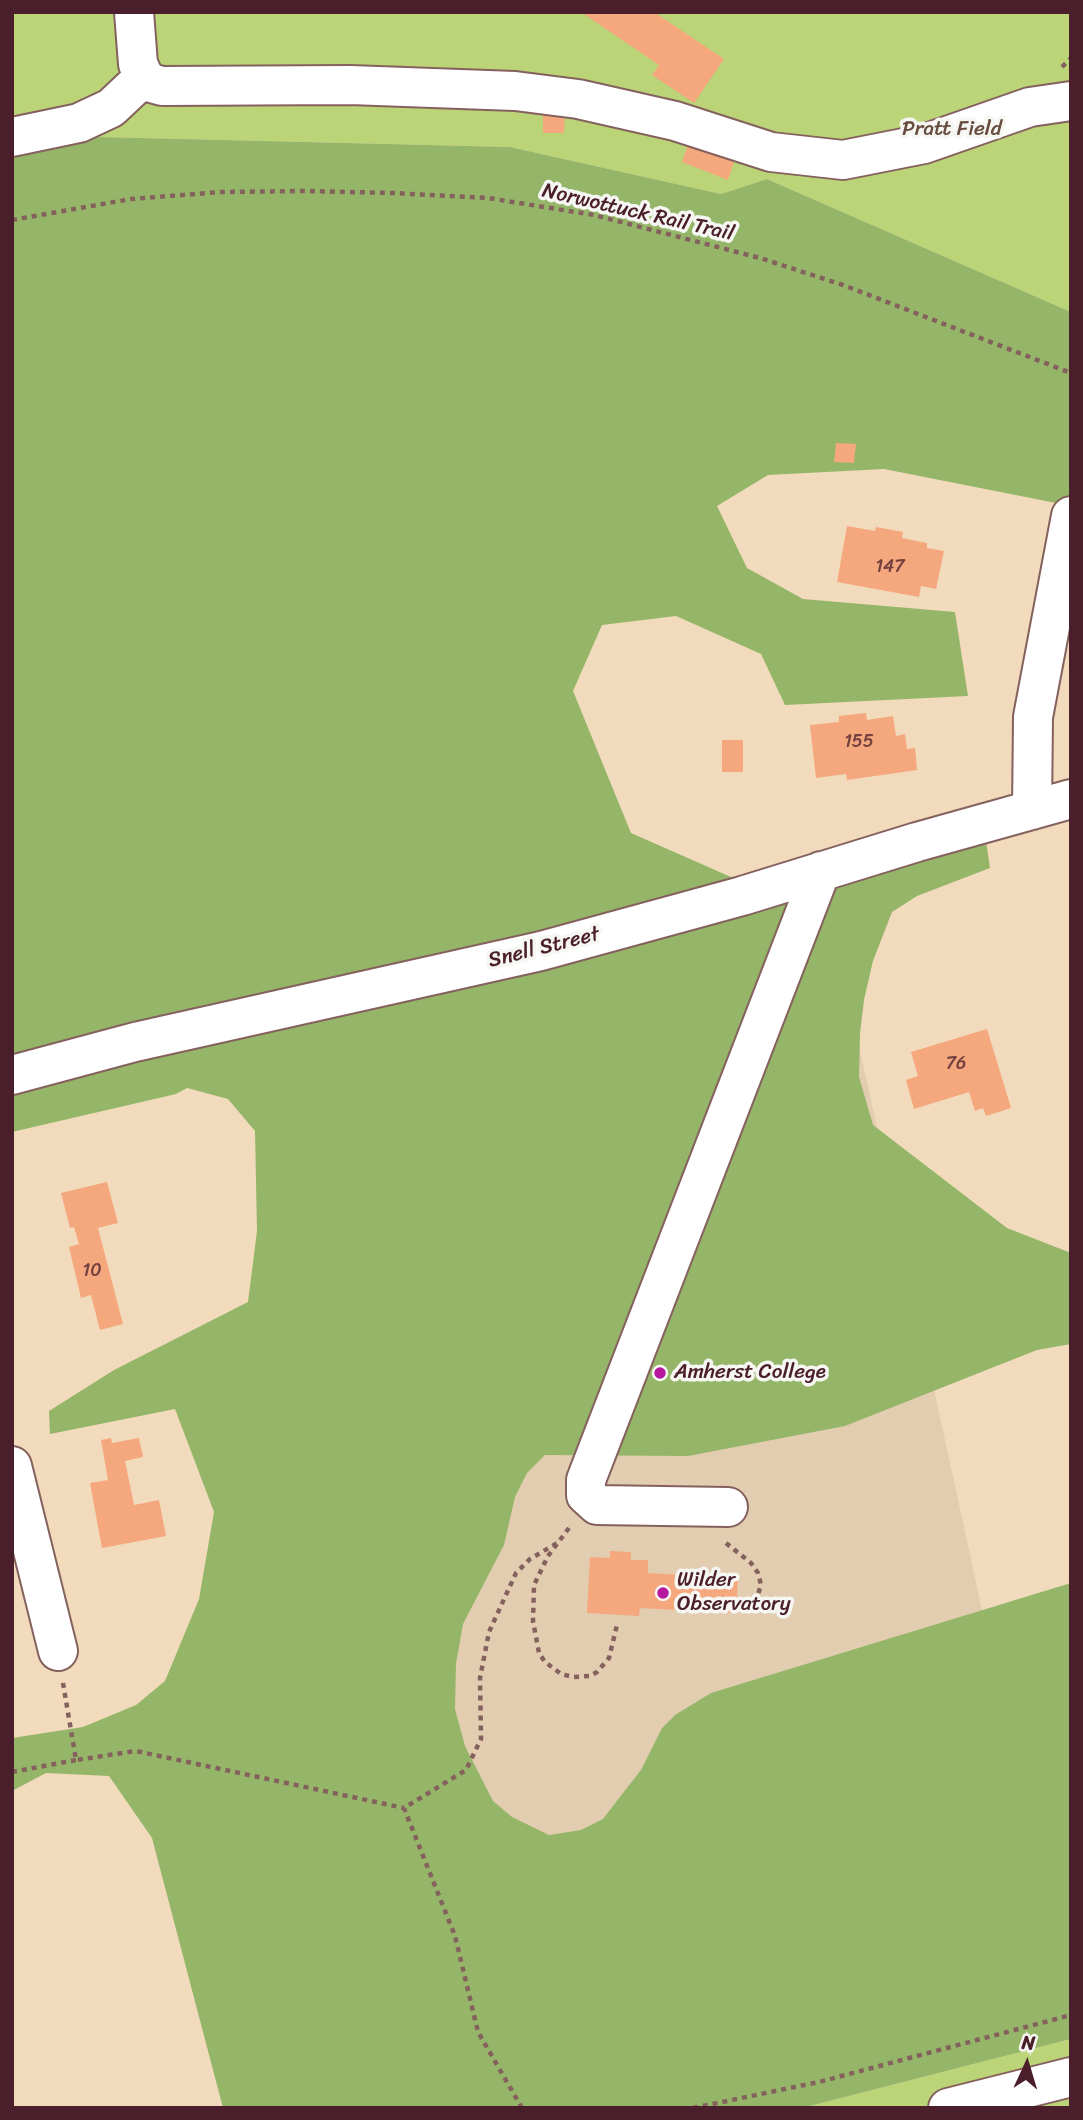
<!DOCTYPE html>
<html>
<head>
<meta charset="utf-8">
<style>
	body { margin:0 }
	#map { position:relative; width:1083px; height:2120px; overflow:hidden; background:#f2dbbc; font-family:Sriracha,sans-serif }
	canvas { display:block }
	.frame { position:absolute; inset:0; border:14px solid #4a1f2b; pointer-events:none }
	.north { position:absolute; left:992px; top:2029px; width:70px; height:70px; -webkit-text-stroke:5px #f6f6f2; paint-order:stroke; rotate:4deg; font-size:19px; font-weight:700; line-height:28px; text-align:center; color:#4a1f2b }
	.north::after { content:''; display:block; margin:auto; width:24px; height:32px; background:#4a1f2b; clip-path:polygon(50% 0,100% 100%,50% 72%,0 100%) }
</style>
</head>
<body>
<div id="map">
<canvas width="1083" height="2120"></canvas>
<div class="frame"></div>
<div class="north">N</div>
</div>
<script>
const c = document.querySelector('canvas').getContext('2d');
c.lineJoin = 'round';
function paint(path, color) { c.fillStyle = color; c.fill(path, 'evenodd'); }
const shape = rows => new Path2D(rows.map(r => 'M' + r).join(''));
function trace(path, color, width, dash) { c.strokeStyle = color; c.lineWidth = width; c.lineCap = dash ? 'butt' : 'round'; c.setLineDash(dash || []); c.stroke(path); }
function write(font, color, halo, rows, align = 'center') {
  c.font = font + ' Sriracha,sans-serif'; c.lineWidth = 7; c.setLineDash([]); c.textBaseline = 'middle'; c.strokeStyle = halo; c.fillStyle = color; for (const [text, x, y, turn = 0] of rows) {
    c.save(); c.translate(x, y); c.rotate((+turn || 0) * Math.PI / 180); c.textAlign = isNaN(turn) ? turn : align; if (halo) c.strokeText(text, 0, 0); c.fillText(text, 0, 0); c.restore();
  }
}
const built = shape([
	[827,898,1006,1720,461,1884,342,1027]
]);
const green = shape([
	[12,12,1071,12,1071,312,767,179,721,194,510,147,100,137,12,158],
	[1071,2039,1071,2108,802,2108]
]);
const forest = shape([
	[100,137,510,147,721,194,767,179,1071,312,1071,509,1056,503,884,469,768,475,717,506,747,568,803,599,955,612,968,696,785,705,761,654,676,616,602,625,573,691,631,833,781,899,986,841,990,868,917,896,892,912,873,961,864,1000,860,1033,859,1077,873,1125,1007,1228,1071,1253,1071,1344,1037,1350,845,1426,688,1456,545,1455,527,1473,515,1497,504,1545,463,1624,456,1664,455,1709,465,1746,493,1801,512,1817,549,1835,581,1830,603,1819,616,1802,641,1770,662,1728,675,1715,711,1693,1071,1583,1071,2039,802,2108,223,2108,152,1838,109,1776,46,1773,12,1791,12,1738,83,1727,136,1705,165,1681,199,1599,214,1512,175,1409,50,1434,49,1411,114,1370,248,1302,257,1231,255,1131,228,1099,187,1088,176,1094,12,1132,12,158]
]);
const building = shape([
	[581,12,654,12,724,59,694,103,652,75,659,65],
	[543,115,565,115,564,133,543,133],
	[689,142,735,159,728,180,682,162],
	[836,443,856,444,854,463,834,462],
	[847,526,875,531,876,527,903,532,902,538,927,543,927,548,944,551,936,589,921,586,919,597,837,582],
	[866,713,867,720,893,716,896,736,905,734,907,749,915,748,917,770,847,780,846,774,816,778,810,725,839,722,839,716],
	[722,740,743,740,743,772,722,772],
	[987,1029,1011,1108,986,1116,983,1108,975,1111,969,1092,914,1109,906,1080,918,1076,911,1052],
	[107,1182,118,1223,98,1228,123,1324,100,1330,91,1295,81,1298,69,1247,79,1244,74,1227,70,1228,61,1193],
	[111,1438,112,1443,139,1438,143,1457,125,1461,134,1505,159,1500,166,1536,102,1548,90,1483,108,1480,101,1440],
	[610,1551,631,1552,631,1560,648,1560,648,1573,738,1578,736,1613,640,1608,639,1616,587,1613,590,1557,610,1558]
]);
const path = shape([
	[1062,67,1071,58],
	[12,220,131,199,221,192,305,191,393,193,488,198,594,215,760,258,843,285,1071,373],
	[569,1528,548,1556,534,1585,533,1621,539,1653,545,1662,561,1674,573,1677,590,1676,597,1672,609,1658,617,1625],
	[726,1543,751,1563,758,1573,761,1585,752,1613],
	[63,1683,76,1760,136,1751,404,1808],
	[12,1772,76,1760],
	[522,2108,478,2032,455,1936,404,1808,466,1770,481,1739,480,1678,489,1632,516,1573,530,1559,559,1542],
	[693,2108,819,2082,1071,2015]
]);
const minor = shape([
	[134,12,138,64,144,77,151,83,162,86,350,85,515,91,578,99,675,121,771,152,843,160,924,144,1030,107,1071,101],
	[12,137,79,123,111,108,144,77],
	[1032,810,1033,717,1071,516],
	[12,1075,135,1042,541,951,742,896,917,842,1071,799],
	[12,1466,58,1651],
	[728,1507,597,1505,586,1495,586,1480,821,871],
	[948,2108,1071,2077]
]);
const markers = [
	[660,1373,7,"#b5179e"],
	[663,1593,7,"#b5179e"]
];
const numberNames = [
	["147",890,567],
	["155",859,742],
	["76",956,1064],
	["10",92,1271]
];
const parkNames = [
	["Pratt Field",952,130]
];
const streetNames = [
	["Norwottuck Rail Trail",638,213,13],
	["Snell Street",544,948,-14]
];
const poiNames = [
	["Amherst College",674,1373],
	["Wilder",677,1581],
	["Observatory",677,1605]
];
paint(built, '#e2cdb1');
paint(green, '#bcd478');
paint(forest, '#95b668');
paint(building, '#f5a77d');
trace(minor, '#85615e', 42);
trace(path, '#85615e', 4.5, [5, 5]);
trace(minor, '#fff', 38);
for (const [x, y, r, color] of markers) { const dot = new Path2D(); dot.arc(x, y, r, 0, 2 * Math.PI); c.fillStyle = color; c.fill(dot); trace(dot, '#f6f6f2', 2.5); }
write('18px', '#754140', null, numberNames);
write('21px', '#664c3e', '#f6f6f2', parkNames);
write('21px', '#4a1f2b', '#f6f6f2', streetNames);
write('21px', '#4a1f2b', '#f6f6f2', poiNames, 'left');
</script>
</body>
</html>
